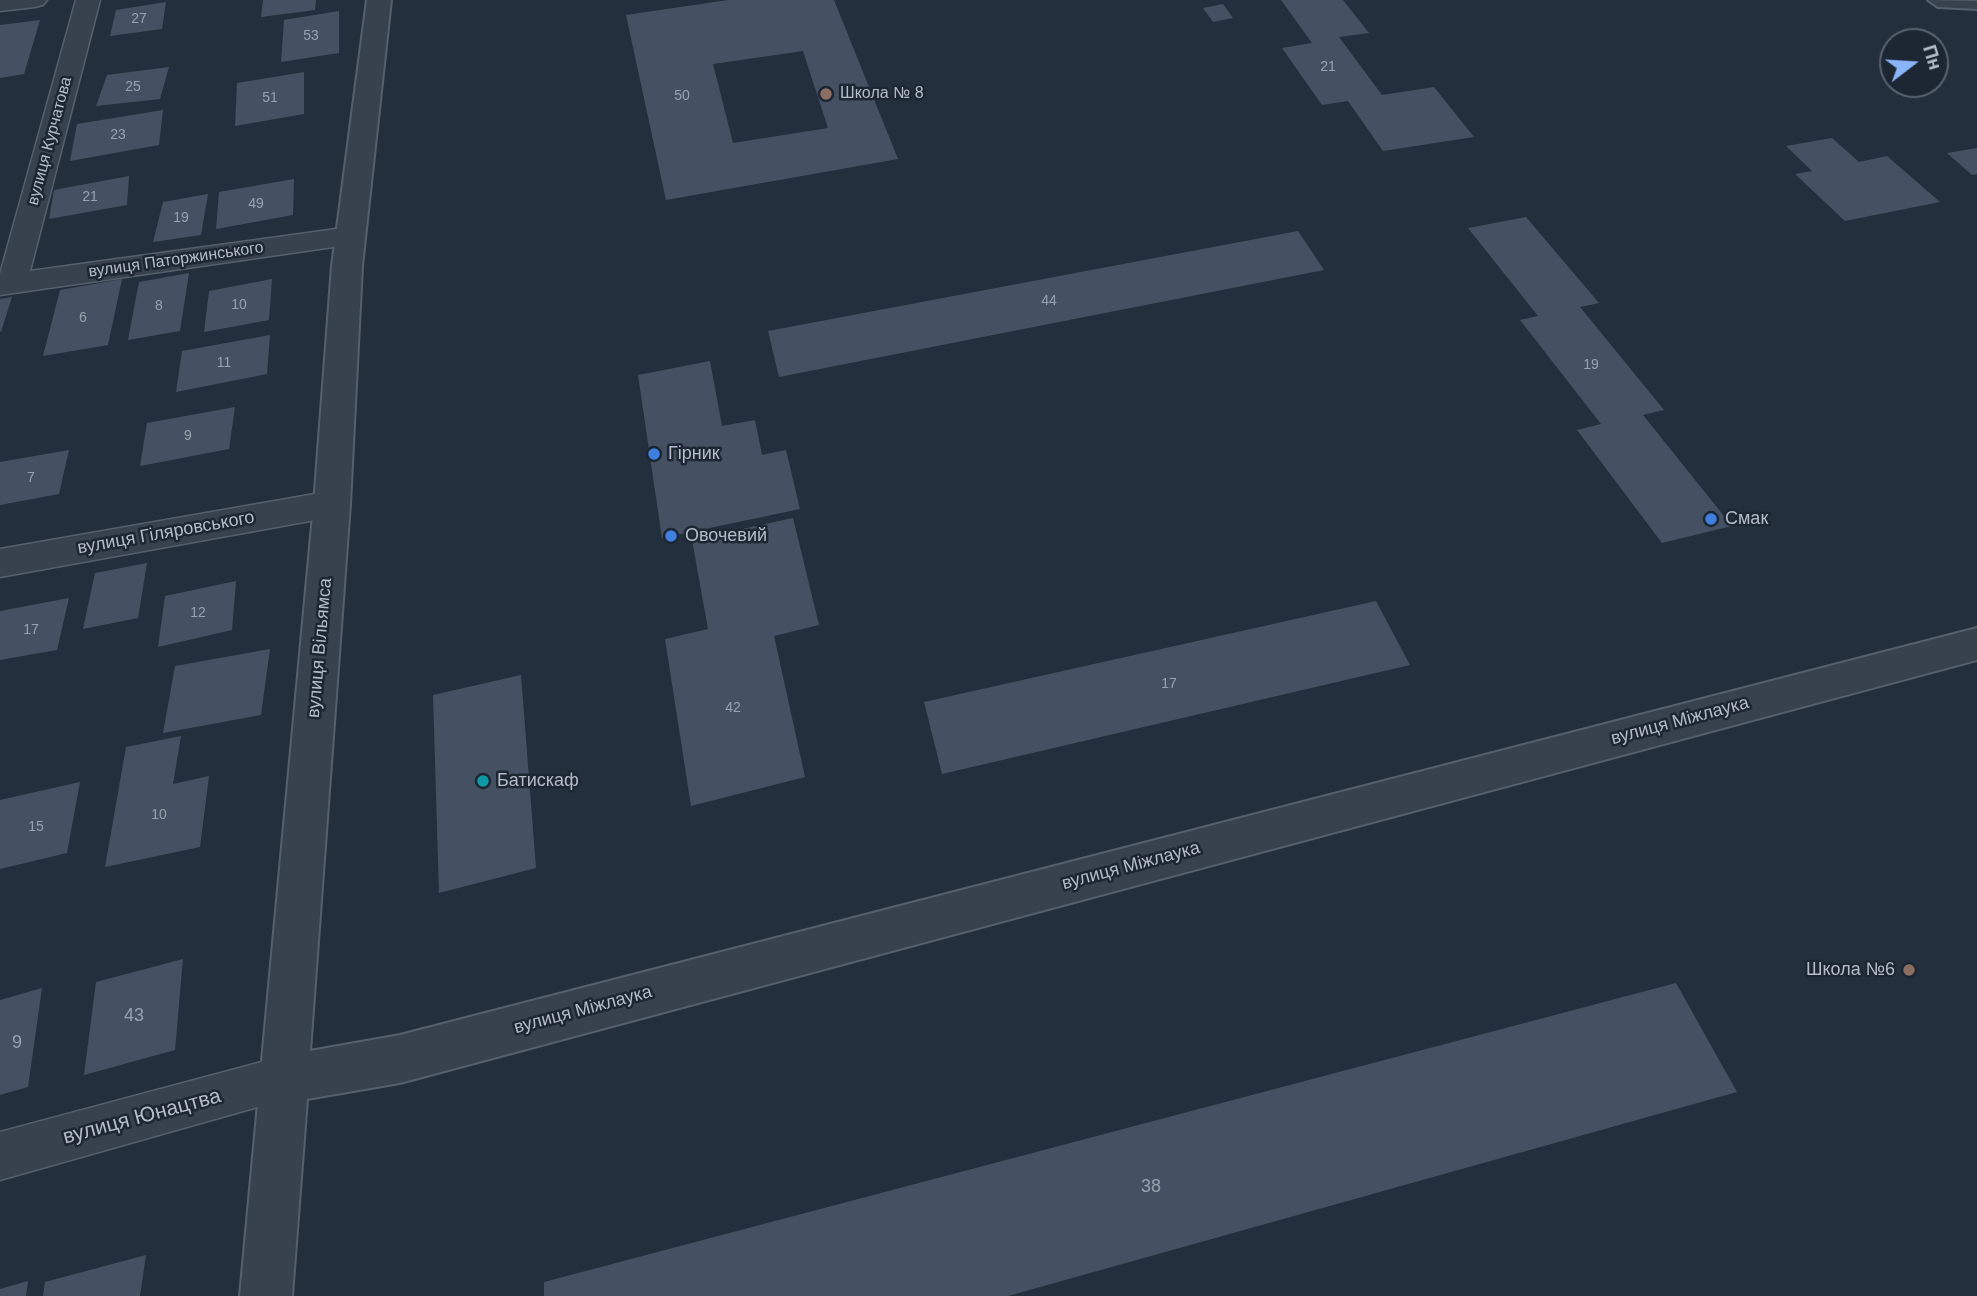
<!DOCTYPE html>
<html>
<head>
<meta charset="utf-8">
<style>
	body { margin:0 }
	#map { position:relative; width:1977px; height:1296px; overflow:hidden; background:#242f3e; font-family:Arial,sans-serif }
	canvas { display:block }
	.north { position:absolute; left:1879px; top:28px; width:70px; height:70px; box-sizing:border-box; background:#1d2633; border:2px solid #59626f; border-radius:50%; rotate:73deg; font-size:19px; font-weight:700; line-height:28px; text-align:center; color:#b4bcc9 }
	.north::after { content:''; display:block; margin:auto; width:24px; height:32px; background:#8ab4f8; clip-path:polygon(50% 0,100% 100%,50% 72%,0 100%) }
</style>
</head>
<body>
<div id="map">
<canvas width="1977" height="1296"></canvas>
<div class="north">Пн</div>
</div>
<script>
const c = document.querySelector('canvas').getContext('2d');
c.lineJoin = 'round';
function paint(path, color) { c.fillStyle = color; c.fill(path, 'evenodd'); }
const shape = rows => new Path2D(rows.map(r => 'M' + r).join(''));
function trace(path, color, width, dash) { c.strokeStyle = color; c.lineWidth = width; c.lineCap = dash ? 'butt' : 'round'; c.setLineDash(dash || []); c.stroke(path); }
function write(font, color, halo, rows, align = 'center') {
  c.font = font + ' Arial,sans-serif'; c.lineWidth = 5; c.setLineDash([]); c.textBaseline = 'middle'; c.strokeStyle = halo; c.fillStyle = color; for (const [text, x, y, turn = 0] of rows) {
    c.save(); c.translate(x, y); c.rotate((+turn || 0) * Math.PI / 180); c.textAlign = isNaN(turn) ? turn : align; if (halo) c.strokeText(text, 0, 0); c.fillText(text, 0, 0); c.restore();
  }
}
const building = shape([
	[263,0,316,0,315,10,261,17],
	[728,0,834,0,898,159,666,200,626,15],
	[803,51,828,128,733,143,713,64],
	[1281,0,1343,0,1369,33,1339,37,1382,95,1434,87,1474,137,1383,151,1348,101,1322,105,1282,48,1312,43],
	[166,2,162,29,110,36,116,10],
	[1223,4,1233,18,1213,22,1203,8],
	[339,11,339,53,281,62,284,20],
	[40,20,24,74,0,78,0,25],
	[169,67,160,99,96,106,107,75],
	[304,72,304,114,235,126,237,83],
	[163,110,159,145,70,161,77,124],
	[1832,138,1859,162,1887,156,1940,202,1845,221,1795,174,1812,171,1786,146],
	[1977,148,1977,174,1972,175,1947,153],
	[129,176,127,205,49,219,54,190],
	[294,179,293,215,216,229,219,192],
	[208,194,201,235,153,242,163,202],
	[1526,217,1599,303,1580,307,1664,410,1643,415,1732,526,1662,543,1577,430,1601,424,1520,320,1538,316,1468,228],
	[1298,231,1324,270,779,377,768,331],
	[189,273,180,331,128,340,139,282],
	[122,279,108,345,43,356,60,290],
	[272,279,269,320,204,332,209,291],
	[12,297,1,332,0,331,0,299],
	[270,335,267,374,176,392,182,351],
	[710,361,722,426,755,420,762,455,786,450,800,509,662,538,638,375],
	[235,407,229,449,140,466,147,423],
	[69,450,59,494,0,505,0,462],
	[793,518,819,625,774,636,805,777,691,806,665,639,708,629,692,540],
	[147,563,138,618,83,629,95,573],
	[236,581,232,630,158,647,165,596],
	[69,598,57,650,0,660,0,611],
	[1376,601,1410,665,942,774,924,702],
	[270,649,261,715,163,733,175,666],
	[521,675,536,868,439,893,433,695],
	[181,736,173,784,209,776,200,847,105,867,126,747],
	[80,782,67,853,0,869,0,800],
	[183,959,175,1050,84,1075,96,982],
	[1676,983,1737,1092,1008,1296,544,1296,544,1282],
	[42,988,28,1087,0,1095,0,1000],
	[146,1255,140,1296,43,1296,45,1282],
	[28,1281,26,1296,0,1296,0,1289]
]);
const service = shape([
	[1928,0,1977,1,1977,9,1938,7,1928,0]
]);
const minor = shape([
	[0,0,47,0,43,5,35,7,0,11,0,0],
	[76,0,100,0,30,271,351,227,361,229,365,236,361,243,0,295,0,274,76,0],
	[332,491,344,495,349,504,344,513,332,517,0,577,0,549,332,491],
	[284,1056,300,1063,307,1079,300,1095,0,1180,0,1132,284,1056]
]);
const tertiary = shape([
	[367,0,391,0,362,266,350,504,310,1051,400,1035,1977,628,1977,660,400,1083,307,1099,292,1296,240,1296,314,504,332,266,367,0]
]);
const markers = [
	[826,94,7,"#8d6e63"],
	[654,454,7,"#3f7fe0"],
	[1711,519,7,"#3f7fe0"],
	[671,536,7,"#3f7fe0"],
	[483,781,7,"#0f9aa8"],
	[1909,970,7,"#8d6e63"]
];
const numberNames = [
	["27",139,19],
	["53",311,36],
	["21",1328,67],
	["25",133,87],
	["50",682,96],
	["51",270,98],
	["23",118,135],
	["21",90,197],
	["49",256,204],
	["19",181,218],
	["44",1049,301],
	["10",239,305],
	["8",159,306],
	["6",83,318],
	["11",224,363],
	["19",1591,365],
	["9",188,436],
	["7",31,478],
	["12",198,613],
	["17",31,630],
	["17",1169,684],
	["42",733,708],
	["10",159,815],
	["15",36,827]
];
const farPoinames = [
	["Школа № 8",840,94]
];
const farStreetnames = [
	["вулиця Курчатова",50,141,-75],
	["вулиця Паторжинського",176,260,-8]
];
const poiNames = [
	["Гірник",668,454],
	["Смак",1725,519],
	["Овочевий",685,536],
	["Батискаф",497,781],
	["Школа №6",1895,970,"right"]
];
const streetNames = [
	["вулиця Гіляровського",166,533,-10],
	["вулиця Вільямса",320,648,-85],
	["вулиця Міжлаука",1680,721,-15],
	["вулиця Міжлаука",1131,866,-15],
	["вулиця Міжлаука",583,1010,-15]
];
const nearNumbernames = [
	["43",134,1016],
	["9",17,1043],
	["38",1151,1187]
];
const nearStreetnames = [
	["вулиця Юнацтва",142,1117,-15]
];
paint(building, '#455162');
trace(service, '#565f6c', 4);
trace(minor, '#565f6c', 3);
trace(tertiary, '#565f6c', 4);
paint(service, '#38414e');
paint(minor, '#38414e');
paint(tertiary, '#38414e');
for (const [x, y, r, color] of markers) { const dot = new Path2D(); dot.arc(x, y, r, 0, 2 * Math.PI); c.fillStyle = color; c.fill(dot); trace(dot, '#1d2633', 2.5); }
write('14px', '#98a1af', null, numberNames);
write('16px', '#b4bcc9', '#1d2633', farPoinames, 'left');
write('16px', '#b4bcc9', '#1d2633', farStreetnames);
write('18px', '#b4bcc9', '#1d2633', poiNames, 'left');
write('18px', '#b4bcc9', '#1d2633', streetNames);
write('18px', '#98a1af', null, nearNumbernames);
write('21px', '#b4bcc9', '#1d2633', nearStreetnames);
</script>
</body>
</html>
